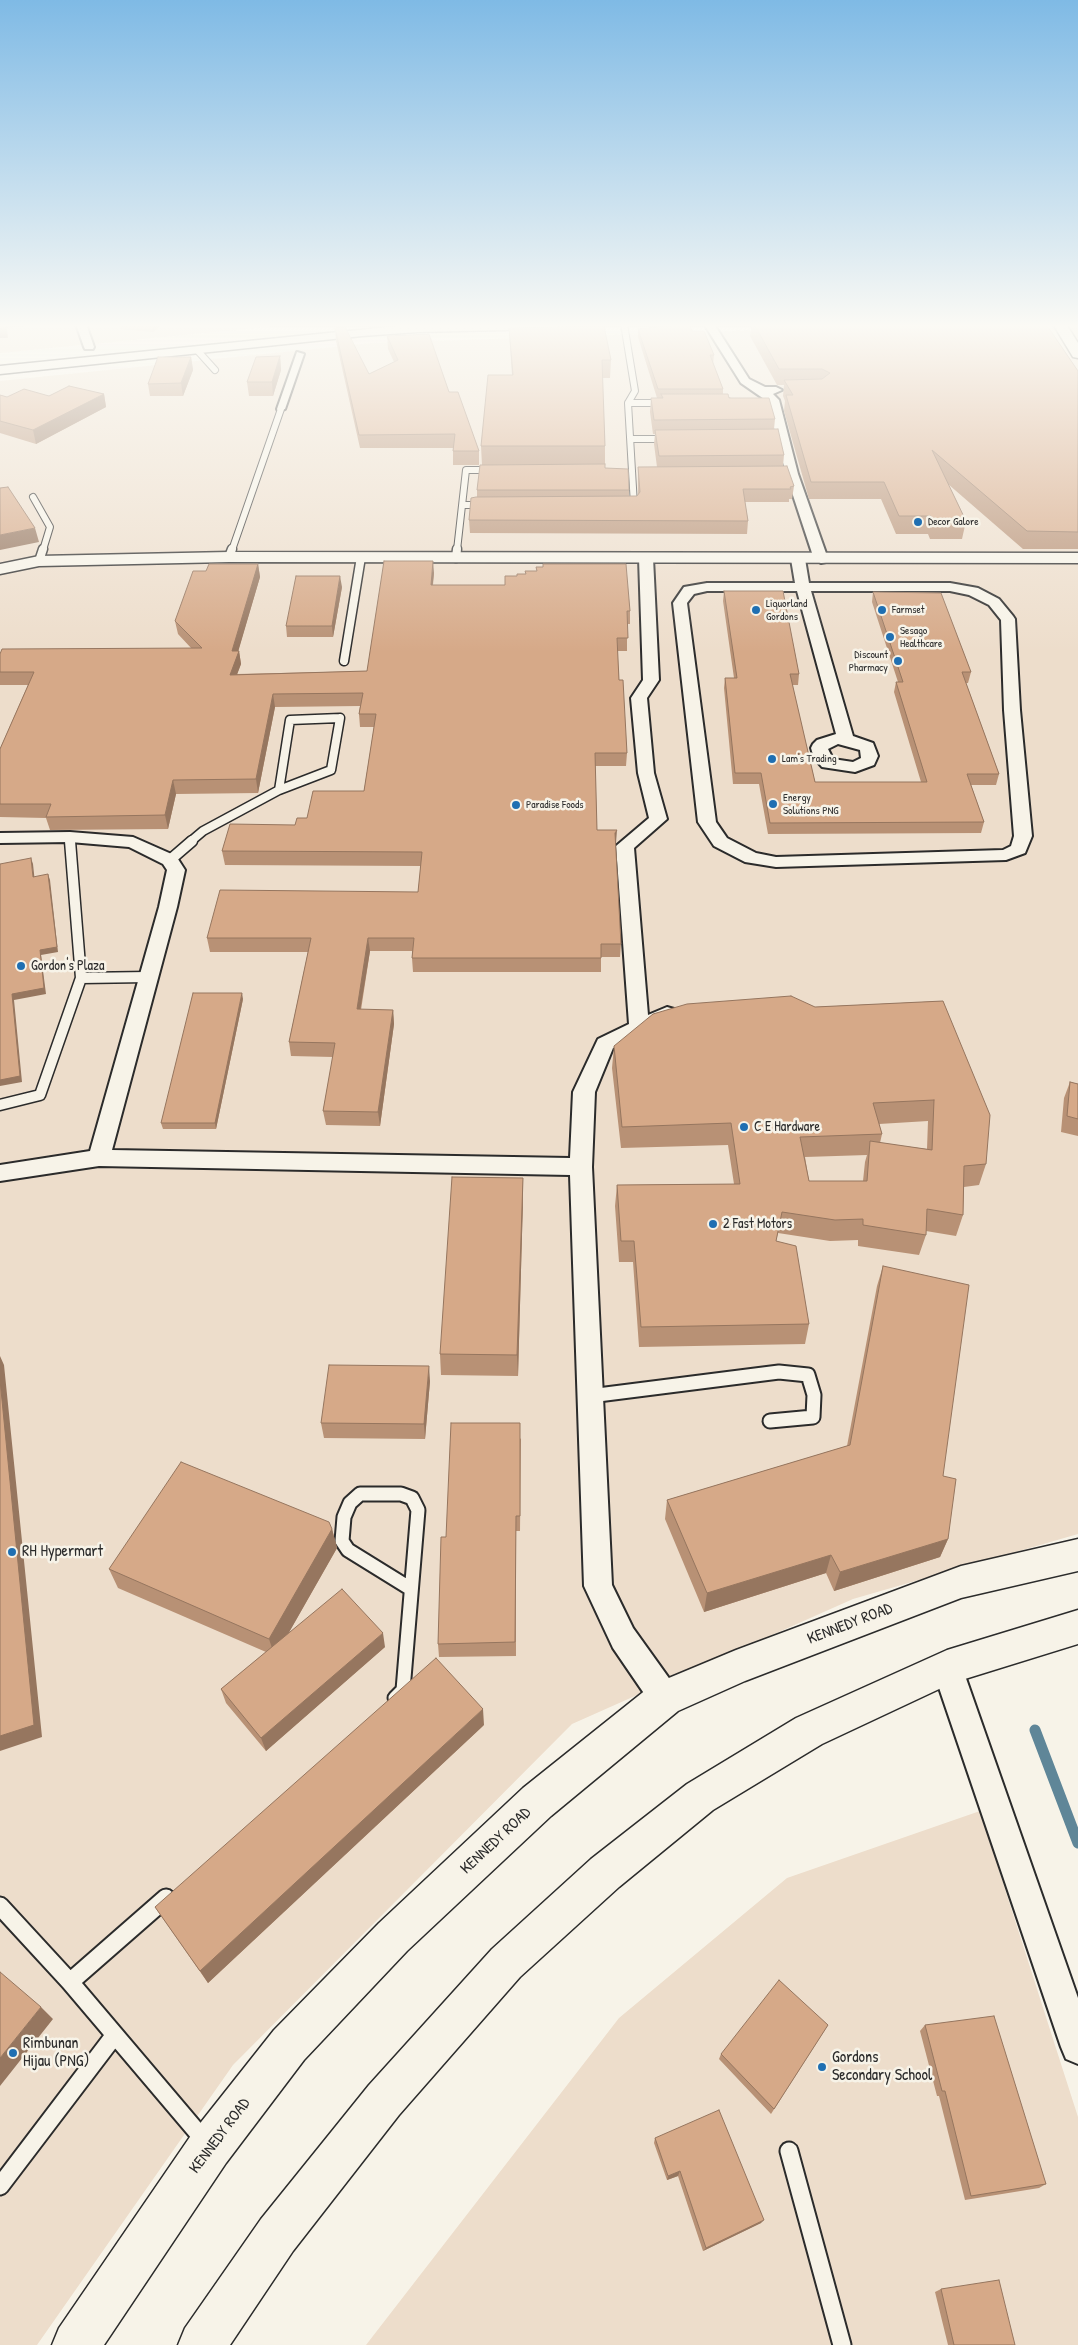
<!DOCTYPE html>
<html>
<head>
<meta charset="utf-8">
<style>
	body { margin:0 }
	canvas { display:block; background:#f7f3e8 }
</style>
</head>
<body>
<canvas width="1078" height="2345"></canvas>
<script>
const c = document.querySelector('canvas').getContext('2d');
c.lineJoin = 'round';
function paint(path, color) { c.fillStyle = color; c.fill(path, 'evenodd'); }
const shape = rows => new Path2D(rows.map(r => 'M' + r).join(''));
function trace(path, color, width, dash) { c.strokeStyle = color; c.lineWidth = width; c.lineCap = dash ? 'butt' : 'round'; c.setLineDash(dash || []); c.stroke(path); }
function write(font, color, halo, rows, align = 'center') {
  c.font = font + ' "Patrick Hand",sans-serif'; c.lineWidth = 5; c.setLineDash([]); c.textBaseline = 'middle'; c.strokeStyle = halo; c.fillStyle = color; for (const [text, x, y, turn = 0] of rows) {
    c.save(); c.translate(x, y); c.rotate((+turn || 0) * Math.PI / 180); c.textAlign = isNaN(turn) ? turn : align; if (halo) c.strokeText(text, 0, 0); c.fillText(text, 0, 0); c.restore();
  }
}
const built = shape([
	[0,324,297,324,0,353],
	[947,324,1078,324,1078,1534,853,1599,572,1724,233,2065,37,2345,0,2345,0,381,373,343],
	[980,1811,1078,2117,1078,2345,366,2345,619,2018,787,1878]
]);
const stream = shape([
	[1035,1730,1078,1843]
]);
const serviceFar4 = shape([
	[624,324,635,391,628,403,634,505,627,505],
	[197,350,215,370],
	[628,403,666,403],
	[632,439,668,439],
	[33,497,50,527,43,550],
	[463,505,486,505],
	[232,550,281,409],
	[457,550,466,470,494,470]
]);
const serviceFar3 = shape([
	[229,557,232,549],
	[456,558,457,549],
	[39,561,43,549],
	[344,661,361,557],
	[340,718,331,770,279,790,290,720,340,718],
	[70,837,70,842],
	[190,842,203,831,279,790]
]);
const serviceFar2 = shape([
	[70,841,81,978,148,977],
	[170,860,192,841],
	[0,1105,40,1095,81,978]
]);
const serviceFar1 = shape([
	[590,1396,779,1372,808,1375,814,1395,813,1417,770,1421],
	[395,1698,403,1690,418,1510,412,1498,401,1494,360,1494,350,1503,344,1517,342,1541,348,1550,411,1589]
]);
const service = shape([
	[0,1906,70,1982,204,2140],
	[70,1982,166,1898],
	[789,2151,842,2345],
	[0,2186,114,2036]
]);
const pedestrian = shape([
	[297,352,304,354,285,409,278,411,277,409,297,352]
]);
const minor = shape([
	[76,324,86,324,94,347,93,349,85,349,84,347,76,324],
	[704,324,714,324,749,379,765,387,776,387,782,390,773,394,779,400,798,474,828,559,826,562,821,563,814,559,786,474,767,401,741,383,704,324],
	[646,554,653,558,659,680,647,698,654,773,667,819,634,848,648,1015,667,1007,674,1009,677,1014,674,1019,613,1048,595,1092,592,1167,612,1585,633,1628,676,1688,680,1698,676,1708,665,1713,654,1708,613,1648,584,1586,570,1175,99,1166,0,1181,0,1165,90,1151,159,907,167,870,163,864,129,847,70,842,0,843,0,833,70,832,133,837,176,856,185,870,177,907,112,1150,570,1158,573,1092,598,1039,629,1024,616,846,649,818,638,773,631,698,643,680,639,558,646,554],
	[798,555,805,559,809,583,950,583,978,588,999,599,1013,616,1015,619,1020,710,1032,836,1025,853,1006,860,776,867,745,862,714,846,698,822,673,603,684,587,707,583,795,583,791,559,798,555],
	[707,591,797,591,836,734,817,740,813,744,811,748,814,758,822,767,855,772,874,765,878,756,873,743,853,736,811,591,950,591,969,595,989,605,1001,620,1004,710,1014,836,1011,846,1003,850,776,857,756,853,727,838,716,822,687,603,694,594,707,591],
	[838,744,860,750,861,758,853,762,833,759,828,749,838,744],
	[947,1653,957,1657,962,1667,1078,1998,1078,2064,1066,2059,1061,2047,932,1667,937,1657,947,1653]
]);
const tertiary = shape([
	[229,552,1078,553,1078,563,229,562,39,566,0,574,0,564,39,556,229,552]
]);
const secondary = shape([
	[1053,324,1066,324,1078,343,1078,358,1073,357,1053,324],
	[1078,1539,1078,1571,961,1598,745,1681,678,1711,551,1816,407,1951,304,2060,226,2163,104,2345,52,2345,59,2328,194,2131,274,2030,379,1923,523,1788,652,1685,736,1650,961,1566,1078,1539],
	[1078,1610,1078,1644,952,1683,822,1744,713,1810,619,1887,520,1977,399,2115,293,2251,230,2345,178,2345,185,2328,261,2219,369,2085,492,1949,591,1859,687,1784,796,1718,947,1650,1078,1610]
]);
const trunk = shape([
	[418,324,594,324,587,328,418,332,362,336,0,374,0,366,418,324],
	[1050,324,1066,324,1068,326,1061,330,1050,324]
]);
const wall = shape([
	[119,324,163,324,153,332,120,329],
	[752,324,1046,324,1078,371,1078,549,1023,549,948,484,966,521,962,539,930,539,928,534,896,534,881,499,809,499,784,411,785,401,783,396,784,385,777,385,750,336],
	[335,328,369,374,394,362,388,349,387,336,449,392,479,451,479,465,453,465,453,448,360,448,336,341],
	[509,328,611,360,610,378,602,378,605,446,605,464,482,465,481,446,512,375,510,345],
	[638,329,692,331,714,355,713,364,723,389,723,394,775,419,774,429,784,455,783,466,794,486,792,499,789,499,789,502,745,502,748,521,747,534,470,533,469,520,477,497,477,490,605,468,629,490,629,496,637,496,638,494,638,467,657,467,654,444,655,434,653,434,650,412,651,398,661,398,657,398,638,337],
	[280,356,281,370,273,396,249,396,247,382],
	[191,357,193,370,183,396,150,396,148,384],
	[104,394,106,407,36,444,0,433,0,395,7,397],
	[258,564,260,577,238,651,239,651,241,664,237,674,367,671,434,573,433,585,630,611,630,624,627,624,627,651,617,651,619,680,627,753,626,766,595,766,597,830,616,843,615,844,621,944,620,957,601,957,601,972,413,972,412,958,412,951,370,951,361,1010,393,1010,394,1024,380,1126,326,1125,323,1111,333,1057,291,1056,289,1042,308,952,210,952,207,938,418,892,421,866,225,865,222,851,295,825,364,791,374,727,360,727,359,714,360,706,275,707,258,793,176,794,168,829,50,830,46,818,0,817,0,749,28,685,0,685,0,654,192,649,178,634,175,621,206,571],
	[342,587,333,637,287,637,286,626],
	[724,591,799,674,798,685,792,685,815,782,921,782,894,692,896,682,898,682,872,602,873,592,971,672,968,683,966,683,999,774,996,785,971,785,984,822,981,833,768,834,759,784,733,784,724,688,725,678,734,678,723,601],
	[243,999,216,1129,163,1129,161,1123],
	[943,1001,986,1164,979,1185,964,1187,963,1215,956,1236,926,1231,926,1235,919,1255,858,1246,858,1240,830,1241,778,1233,776,1241,809,1324,805,1344,639,1347,633,1262,619,1262,615,1206,617,1185,734,1184,728,1145,621,1148,612,1068,614,1046,815,1007],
	[928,1121,927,1149,880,1143,882,1134,879,1124],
	[867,1155,865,1162,863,1181,809,1181,805,1157],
	[1070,1082,1078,1084,1078,1136,1061,1132,1064,1098],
	[523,1178,523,1199,518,1376,441,1375,440,1354],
	[883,1266,943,1476,948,1539,940,1557,834,1591,826,1573,704,1612,665,1519,667,1500,847,1446,877,1286],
	[430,1381,425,1439,324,1438,321,1423],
	[521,1438,520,1531,516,1531,516,1656,439,1657,438,1644,446,1537],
	[332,1529,337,1548,288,1634,385,1647,266,1751,226,1703,221,1689,266,1652,118,1588,109,1569],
	[484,1725,208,1983,155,1907],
	[828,2025,771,2114,719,2059,721,2054],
	[925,2025,1046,2184,1039,2188,965,2200,939,2096,937,2096,920,2031],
	[655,2138,761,2223,703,2251,678,2176,667,2180,654,2143],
	[941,2289,1015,2345,948,2345,935,2292]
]);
const shadedWall = shape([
	[5,324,28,324,28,326,7,328,8,338,0,338,0,328],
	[155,324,163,324,153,332,152,326],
	[212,324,224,324,212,325],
	[280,356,281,370,273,396,272,382],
	[191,357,193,370,183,396,181,383],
	[104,394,106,407,36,444,33,430],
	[35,528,39,542,0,550,0,535],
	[433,561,434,573,431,598,431,585],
	[258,564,260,577,236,659,239,651,241,664,232,688,230,675,232,651],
	[340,576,342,587,333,637,332,626],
	[273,694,275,707,258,793,256,779],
	[173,780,176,794,168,829,165,815],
	[617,830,616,843,614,846,615,833],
	[31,858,33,864,35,883,33,877],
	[48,874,50,880,58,952,41,955,46,994,14,1000,22,1082,0,1086,0,1080,12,994,40,950],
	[368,938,370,951,358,1023,357,1009],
	[242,993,243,999,216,1129,215,1123],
	[393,1010,394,1024,380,1126,378,1112],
	[523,1178,523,1199,518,1376,517,1355],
	[0,1356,4,1365,42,1737,0,1751],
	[429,1366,430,1381,425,1439,424,1424],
	[332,1529,337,1548,275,1657,269,1639],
	[948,1539,940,1557,834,1591,840,1572],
	[831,1555,826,1573,704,1612,707,1593],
	[383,1633,385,1647,266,1751,261,1738],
	[483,1709,484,1725,208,1983,200,1971],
	[41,2007,53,2019,0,2086,0,2058],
	[680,2171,678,2176,667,2180,668,2176],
	[764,2220,761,2223,703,2251,706,2248]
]);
const building = shape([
	[0,324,5,324,6,327,0,328,0,324],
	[122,324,155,324,152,326,122,324],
	[689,324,692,331,704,331,714,355,710,355,723,389,658,389,638,329,689,324],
	[754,324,1046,324,1078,371,1078,532,1027,531,932,450,966,521,933,521,931,516,899,516,884,482,811,482,786,395,793,395,784,380,822,379,830,373,822,369,779,369,754,324],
	[604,326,611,360,602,360,605,446,481,446,488,375,513,375,509,328,604,326],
	[345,327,369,374,398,360,387,336,429,334,449,392,458,392,479,451,453,451,455,434,359,435,335,328,345,327],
	[280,356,272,382,247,382,256,357,280,356],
	[158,357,191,357,181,383,148,384,158,357],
	[69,386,104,394,33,430,0,421,0,395,7,397,24,389,49,396,69,386],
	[661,394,728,394,729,398,769,398,775,419,654,420,651,398,663,398,661,394],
	[778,429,784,455,659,456,655,430,778,429],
	[605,464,605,468,628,469,629,490,477,490,480,465,605,464],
	[787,466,794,486,790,487,791,489,743,489,748,521,469,520,471,498,476,497,637,496,640,492,638,467,787,466],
	[8,487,35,528,0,535,0,488,8,487],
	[384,561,433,561,431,585,505,585,505,576,517,576,517,574,526,574,525,571,537,571,536,567,543,567,543,564,626,564,630,611,627,611,628,638,617,638,619,680,623,680,627,753,595,753,597,830,617,830,615,833,621,944,601,944,601,958,412,958,414,938,368,938,357,1009,393,1010,378,1112,323,1111,335,1043,289,1042,311,938,207,938,220,890,418,892,422,852,222,851,230,824,295,825,297,818,307,818,313,791,364,791,376,714,359,714,363,693,273,694,256,779,173,780,165,815,46,817,51,804,0,804,0,749,34,672,0,672,0,654,2,649,202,648,175,621,193,571,206,571,209,564,258,564,232,651,239,651,230,675,367,671,384,561],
	[296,576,340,576,332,626,286,626,296,576],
	[724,591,783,591,799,674,790,674,815,782,927,782,896,682,903,682,873,592,941,593,971,672,962,672,999,774,967,774,984,822,770,823,761,773,735,773,725,678,737,678,724,591],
	[31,858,33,877,48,874,57,947,40,950,44,988,12,994,20,1076,0,1080,0,864,31,858],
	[193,993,242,993,215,1123,161,1123,193,993],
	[791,996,815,1007,943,1001,990,1115,986,1164,964,1166,963,1215,927,1209,926,1235,863,1225,863,1219,835,1220,782,1212,776,1241,796,1246,809,1324,641,1327,634,1241,621,1241,617,1185,740,1184,731,1123,622,1127,614,1046,653,1014,687,1004,791,996],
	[934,1100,932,1150,870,1141,867,1181,809,1181,800,1137,882,1134,873,1103,934,1100],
	[1070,1082,1078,1084,1078,1119,1067,1116,1070,1082],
	[452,1177,523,1178,517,1355,440,1354,452,1177],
	[883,1266,969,1285,943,1476,956,1479,948,1539,840,1572,831,1555,707,1593,667,1500,850,1445,883,1266],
	[329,1365,429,1366,424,1424,321,1423,329,1365],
	[0,1380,34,1725,0,1736,0,1380],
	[451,1423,520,1423,520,1516,516,1516,515,1642,438,1644,441,1537,446,1537,451,1423],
	[181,1462,329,1522,332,1529,269,1639,109,1569,181,1462],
	[342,1589,383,1633,261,1738,221,1689,342,1589],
	[436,1658,483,1709,200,1971,155,1907,436,1658],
	[0,1972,41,2007,0,2058,0,1972],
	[779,1980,828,2025,774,2109,721,2054,779,1980],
	[994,2016,1046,2184,971,2196,945,2091,942,2091,925,2025,994,2016],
	[719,2110,764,2220,706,2248,680,2171,668,2176,655,2138,719,2110],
	[999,2280,1015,2345,954,2345,941,2289,999,2280]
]);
const markers = [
	[918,522,5,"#1f6fb2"],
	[756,610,5,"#1f6fb2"],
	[882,610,5,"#1f6fb2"],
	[890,637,5,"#1f6fb2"],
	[898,661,5,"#1f6fb2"],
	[772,759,5,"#1f6fb2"],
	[773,804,5,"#1f6fb2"],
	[516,805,5,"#1f6fb2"],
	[21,966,5,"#1f6fb2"],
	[744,1127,5,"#1f6fb2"],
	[713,1224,5,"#1f6fb2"],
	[12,1552,5,"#1f6fb2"],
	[13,2053,5,"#1f6fb2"],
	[822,2067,5,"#1f6fb2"]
];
const farPoinames = [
	["Decor Galore",928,522],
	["Liquorland",766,604],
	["Gordons",766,617],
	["Farmset",892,610],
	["Sesago",900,631],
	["Healthcare",900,644],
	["Discount",888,655,"right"],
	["Pharmacy",888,668,"right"],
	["Lam's Trading",782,759],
	["Energy",783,798],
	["Solutions PNG",783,811],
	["Paradise Foods",526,805]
];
const poiNames = [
	["Gordon's Plaza",31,966],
	["C E Hardware",754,1127],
	["2 Fast Motors",723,1224]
];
const nearPoinames = [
	["RH Hypermart",22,1552],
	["Rimbunan",23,2044],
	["Hijau (PNG)",23,2062],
	["Gordons",832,2058],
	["Secondary School",832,2076]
];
const nearStreetnames = [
	["KENNEDY ROAD",850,1624,-21],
	["KENNEDY ROAD",496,1841,-43],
	["KENNEDY ROAD",220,2136,-53]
];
paint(built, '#edddcb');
trace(stream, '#5f8698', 11);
trace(serviceFar4, '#2b2b2b', 8);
trace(serviceFar3, '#2b2b2b', 11);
trace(serviceFar2, '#2b2b2b', 13);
trace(serviceFar1, '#2b2b2b', 17);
trace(service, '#2b2b2b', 21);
trace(pedestrian, '#2b2b2b', 4);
trace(minor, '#2b2b2b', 4);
trace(tertiary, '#2b2b2b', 3);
trace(secondary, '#2b2b2b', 3);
trace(trunk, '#2b2b2b', 3);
trace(serviceFar4, '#f7f3e8', 6);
trace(serviceFar3, '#f7f3e8', 8);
trace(serviceFar2, '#f7f3e8', 10);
trace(serviceFar1, '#f7f3e8', 13);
trace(service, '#f7f3e8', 17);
paint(pedestrian, '#f7f3e8');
paint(minor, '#f7f3e8');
paint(tertiary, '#f7f3e8');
paint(secondary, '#f7f3e8');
paint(trunk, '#f7f3e8');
paint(wall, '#b89175');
paint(shadedWall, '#96765f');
paint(building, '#d6a988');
trace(building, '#96765f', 1);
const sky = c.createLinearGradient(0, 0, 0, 652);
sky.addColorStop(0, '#7fbae5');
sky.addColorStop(0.5, '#fbfaf5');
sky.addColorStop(1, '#fbfaf500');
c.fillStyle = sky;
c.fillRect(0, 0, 1078, 652);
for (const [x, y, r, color] of markers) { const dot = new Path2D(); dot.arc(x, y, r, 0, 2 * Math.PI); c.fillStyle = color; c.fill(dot); trace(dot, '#f7f3e8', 2); }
write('11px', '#2b2b2b', '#f7f3e8', farPoinames, 'left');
write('14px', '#2b2b2b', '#f7f3e8', poiNames, 'left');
write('16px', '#2b2b2b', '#f7f3e8', nearPoinames, 'left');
write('16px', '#2b2b2b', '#f7f3e8', nearStreetnames);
</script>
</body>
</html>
